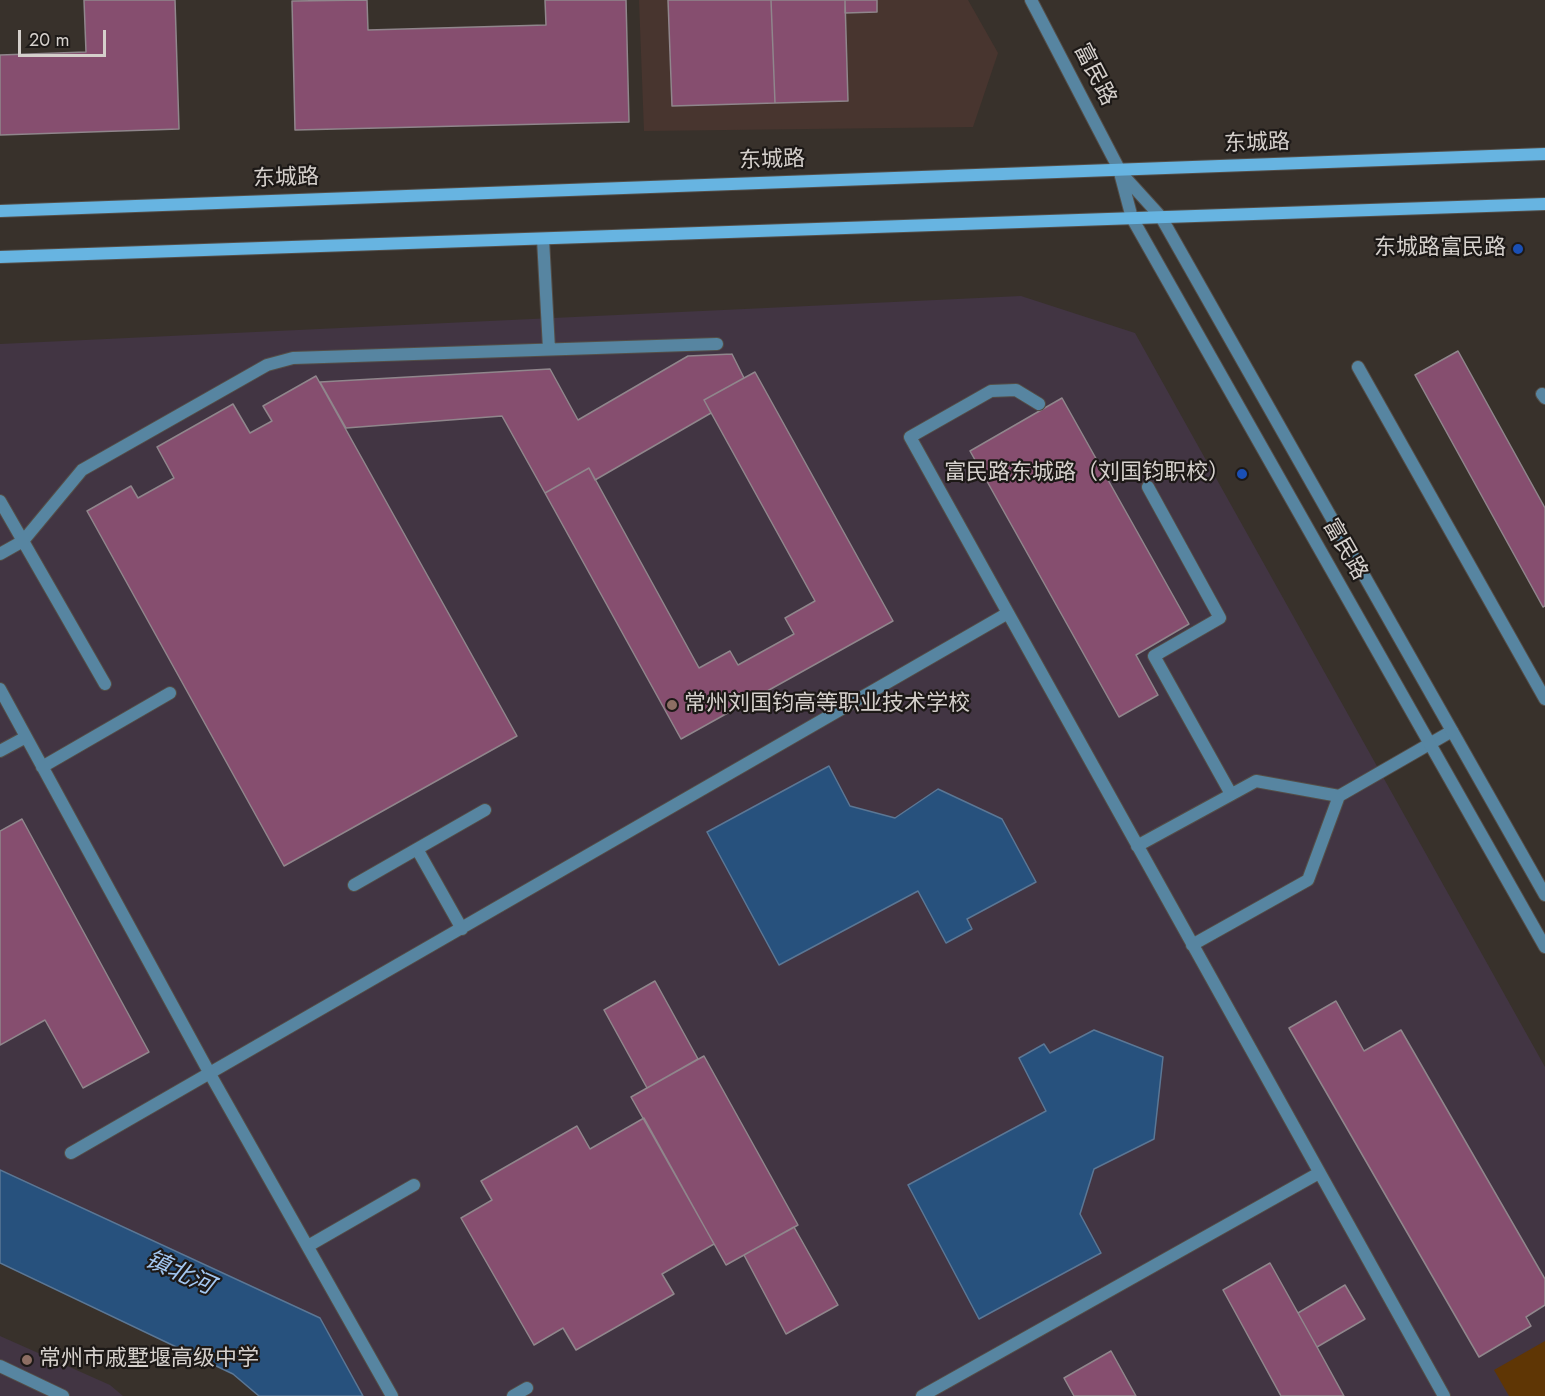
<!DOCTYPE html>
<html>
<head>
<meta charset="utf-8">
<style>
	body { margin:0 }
	#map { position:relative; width:1545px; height:1396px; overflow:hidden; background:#38312b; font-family:Jost,sans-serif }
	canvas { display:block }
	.scale { position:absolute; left:18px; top:30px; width:88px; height:27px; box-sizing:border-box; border:3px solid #d5d0cc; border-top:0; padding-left:8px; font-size:18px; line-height:21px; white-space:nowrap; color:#d5d0cc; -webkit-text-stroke:4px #1d1917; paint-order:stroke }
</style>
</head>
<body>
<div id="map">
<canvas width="1545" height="1396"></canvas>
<div class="scale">20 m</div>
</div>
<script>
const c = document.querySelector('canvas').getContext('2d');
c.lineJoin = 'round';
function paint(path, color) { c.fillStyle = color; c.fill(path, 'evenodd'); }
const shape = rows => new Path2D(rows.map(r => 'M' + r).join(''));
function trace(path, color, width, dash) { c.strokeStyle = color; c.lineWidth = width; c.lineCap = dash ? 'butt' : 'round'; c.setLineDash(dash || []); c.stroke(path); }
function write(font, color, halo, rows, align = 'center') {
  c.font = font + ' Jost,"Noto Sans SC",sans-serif'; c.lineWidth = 4.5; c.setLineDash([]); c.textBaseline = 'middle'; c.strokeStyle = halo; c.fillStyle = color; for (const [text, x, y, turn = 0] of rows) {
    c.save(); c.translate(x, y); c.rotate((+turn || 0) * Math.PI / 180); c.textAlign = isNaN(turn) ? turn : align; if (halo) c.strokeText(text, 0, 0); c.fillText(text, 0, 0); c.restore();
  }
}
const commercial = shape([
	[639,0,968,0,998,53,973,127,644,131]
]);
const education = shape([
	[1021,296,1135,333,1545,1067,1545,1396,363,1396,320,1318,0,1170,0,344],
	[0,1336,110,1385,123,1396,0,1396]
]);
const green = shape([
	[1545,1341,1545,1396,1509,1396,1494,1370]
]);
const water = shape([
	[829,766,850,806,895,818,938,789,1002,819,1036,882,967,919,972,929,946,943,918,891,779,965,707,832,829,766],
	[1094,1030,1163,1057,1154,1139,1094,1169,1080,1214,1101,1253,979,1319,908,1185,1046,1111,1019,1058,1044,1044,1050,1053,1094,1030],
	[0,1170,320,1318,363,1396,259,1396,233,1374,0,1263,0,1170]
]);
const building = shape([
	[84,0,175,0,179,129,0,135,0,55,86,52,84,0],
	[367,0,368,30,546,25,545,0,626,0,629,122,295,130,292,1,367,0],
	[668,0,771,0,775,103,672,106,668,0],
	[771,0,845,0,848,101,775,103,771,0],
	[845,0,877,0,877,12,845,13,845,0],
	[1458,351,1545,508,1545,606,1543,607,1415,375,1458,351],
	[732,354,744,378,704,400,711,413,595,480,589,468,545,493,502,416,346,428,320,382,550,369,578,420,688,356,732,354],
	[755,372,893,621,681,739,545,493,589,468,699,668,730,651,738,665,794,634,785,618,815,601,704,400,755,372],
	[316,376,517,736,284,866,87,511,131,486,138,498,174,478,157,447,233,404,250,433,272,421,263,406,316,376],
	[1062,398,1189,624,1136,655,1158,695,1119,717,970,451,1062,398],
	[22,819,149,1052,83,1088,45,1020,0,1045,0,831,22,819],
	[655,981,698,1059,647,1088,604,1010,655,981],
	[1336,1001,1364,1051,1401,1030,1545,1279,1545,1305,1526,1317,1531,1326,1479,1357,1289,1028,1336,1001],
	[704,1056,798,1225,726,1265,631,1097,704,1056],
	[644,1118,714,1244,662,1274,674,1294,576,1350,563,1328,534,1345,461,1218,492,1200,481,1181,577,1126,590,1149,644,1118],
	[794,1227,838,1305,786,1334,744,1255,794,1227],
	[1270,1263,1317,1347,1344,1396,1281,1396,1223,1290,1270,1263],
	[1345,1285,1365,1319,1317,1347,1298,1313,1345,1285],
	[1111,1351,1136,1396,1074,1396,1064,1378,1111,1351]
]);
const service = shape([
	[543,239,549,349],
	[1358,367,1545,699],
	[1542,394,1545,398],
	[1039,404,1016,390,991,391,910,437,1444,1396],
	[1148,487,1220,618,1154,656,1231,794],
	[0,501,105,684],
	[0,554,23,541,82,470,267,365,293,358,717,344],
	[0,689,210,1074,392,1396],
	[0,751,26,737],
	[42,767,170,693],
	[1137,846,1256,781,1339,796],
	[417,849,462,929],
	[354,885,485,810],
	[1192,945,1308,880,1339,796,1452,731],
	[71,1153,1008,613],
	[308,1246,414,1185],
	[0,1366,63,1396],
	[513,1396,527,1388],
	[922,1396,1319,1173]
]);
const tertiary = shape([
	[1031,0,1119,169,1132,218,1545,947],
	[1121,173,1161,217,1545,895]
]);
const secondary = shape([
	[0,211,1545,154],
	[0,257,1545,204]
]);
const markers = [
	[1518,249,6,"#1a4fb4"],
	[1242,474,6,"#1a4fb4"],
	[672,705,6,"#8d6e63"],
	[27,1360,6,"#8d6e63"]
];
const streetNames = [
	["富民路",1094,75,63],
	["东城路",1257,144,-2],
	["东城路",772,161,-2],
	["东城路",286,179,-2],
	["富民路",1344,550,60]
];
const poiNames = [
	["东城路富民路",1506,249],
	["富民路东城路（刘国钧职校）",1230,474],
	["常州刘国钧高等职业技术学校",684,705,"left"],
	["常州市戚墅堰高级中学",39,1360,"left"]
];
const waterNames = [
	["镇北河",179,1274,24]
];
paint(commercial, '#48352f');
paint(education, '#423543');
paint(green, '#5f3605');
paint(water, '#27517d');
trace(water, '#5b7795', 1.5);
paint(building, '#864e6f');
trace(building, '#90868c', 1.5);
trace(service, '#544e48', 14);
trace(tertiary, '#544e48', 14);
trace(secondary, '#544e48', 14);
trace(service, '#5785a1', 12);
trace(tertiary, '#5785a1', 12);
trace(secondary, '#67b4e1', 12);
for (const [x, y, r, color] of markers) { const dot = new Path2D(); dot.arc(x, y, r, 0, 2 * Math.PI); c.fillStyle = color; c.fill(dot); trace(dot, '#1d1917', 2); }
write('22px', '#d5d0cc', '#1d1917', streetNames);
write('22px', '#d5d0cc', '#1d1917', poiNames, 'right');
write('italic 24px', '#a3c7f1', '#1d1917', waterNames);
</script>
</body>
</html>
